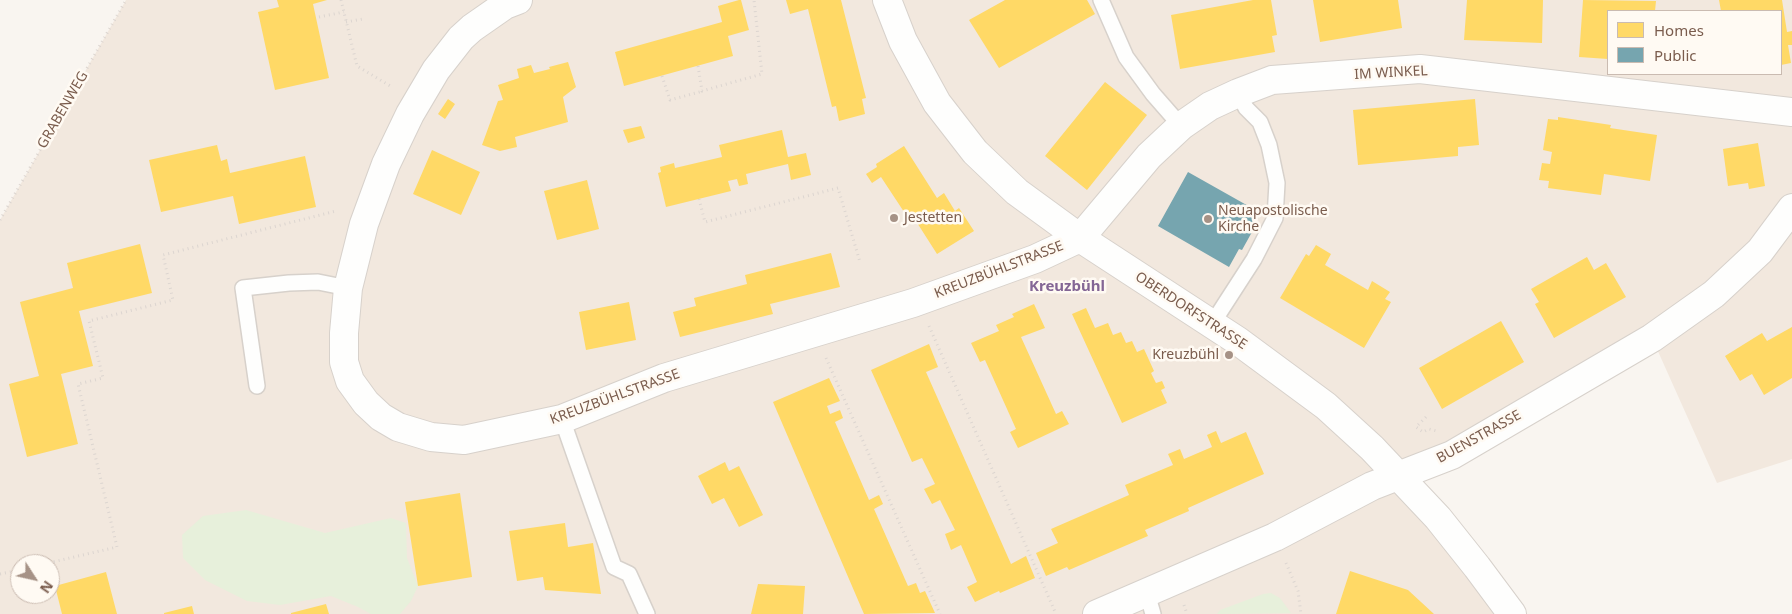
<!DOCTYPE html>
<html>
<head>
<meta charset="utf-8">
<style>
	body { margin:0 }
	#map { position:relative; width:1792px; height:614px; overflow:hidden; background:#f9f5f0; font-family:"Noto Sans",sans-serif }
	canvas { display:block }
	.legend { position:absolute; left:1607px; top:10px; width:175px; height:65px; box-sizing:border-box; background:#fffaf3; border:1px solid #cabbb1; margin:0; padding:6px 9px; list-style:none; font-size:15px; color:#7a5c4d }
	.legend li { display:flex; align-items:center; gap:10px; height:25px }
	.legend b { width:25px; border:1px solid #cabbb1 }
	.north { position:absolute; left:10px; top:554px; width:50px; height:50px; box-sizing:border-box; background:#fffaf3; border:1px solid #cabbb1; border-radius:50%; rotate:125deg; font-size:14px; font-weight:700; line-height:20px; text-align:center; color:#7a5c4d }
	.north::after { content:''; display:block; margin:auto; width:18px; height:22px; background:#a69286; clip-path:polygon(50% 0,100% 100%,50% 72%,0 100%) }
</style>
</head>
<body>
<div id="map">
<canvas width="1792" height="614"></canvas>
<ul class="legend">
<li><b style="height:14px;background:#ffd966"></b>Homes</li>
<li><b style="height:14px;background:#76a5af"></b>Public</li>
</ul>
<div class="north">N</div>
</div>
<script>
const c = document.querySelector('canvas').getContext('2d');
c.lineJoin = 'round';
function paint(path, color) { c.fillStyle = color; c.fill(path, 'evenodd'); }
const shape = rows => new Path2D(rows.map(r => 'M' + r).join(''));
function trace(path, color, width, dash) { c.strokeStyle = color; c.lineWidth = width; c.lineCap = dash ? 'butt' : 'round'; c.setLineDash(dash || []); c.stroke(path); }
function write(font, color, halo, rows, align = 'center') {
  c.font = font + ' "Noto Sans",sans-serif'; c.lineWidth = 5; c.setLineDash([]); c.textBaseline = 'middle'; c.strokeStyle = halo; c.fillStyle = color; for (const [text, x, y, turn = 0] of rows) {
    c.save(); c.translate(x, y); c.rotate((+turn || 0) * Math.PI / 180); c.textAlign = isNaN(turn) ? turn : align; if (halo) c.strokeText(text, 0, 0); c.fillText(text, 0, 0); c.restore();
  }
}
const residential = shape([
	[126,0,1792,0,1792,459,1717,483,1652,338,1399,476,1509,614,0,614,0,220],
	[1608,11,1781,11,1781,74,1608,74],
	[20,564,50,564,50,594,20,594]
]);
const green = shape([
	[246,510,325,533,391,518,406,523,407,558,418,586,411,601,400,614,371,614,358,607,331,596,280,605,247,601,205,580,183,558,182,535,203,516],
	[1271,593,1280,598,1291,613,1217,614,1220,610,1263,594]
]);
const homes = shape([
	[277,0,327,0,313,4,329,78,275,90,258,12,279,7],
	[739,0,741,0,749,30,728,36,733,56,624,86,615,52,722,22,718,6],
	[786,0,841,0,866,98,862,99,865,114,839,121,836,106,832,107,808,9,790,14],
	[1005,0,1087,0,1095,14,999,68,969,20],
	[1253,0,1271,0,1277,35,1272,36,1275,52,1180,69,1171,15],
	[1313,0,1398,0,1402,28,1320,42],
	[1467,0,1543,0,1542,43,1464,40],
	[1583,0,1656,1,1655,11,1608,11,1608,59,1579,57],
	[1719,0,1782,0,1787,32,1792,31,1792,45,1788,45,1791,63,1781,65,1781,11,1721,11],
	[568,62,576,87,563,97,568,122,515,137,517,147,500,151,482,145,498,101,503,100,498,85,519,78,517,69,531,65,534,73,550,69,549,67],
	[1105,82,1147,115,1087,190,1045,156],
	[448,99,455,104,445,119,438,114],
	[1475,99,1479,145,1458,147,1458,156,1358,165,1353,110],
	[1558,117,1611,125,1610,128,1657,135,1650,181,1604,174,1601,195,1548,188,1549,181,1539,180,1542,163,1550,164,1552,152,1543,150,1548,119,1558,120],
	[641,126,645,138,628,143,623,130],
	[782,130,788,157,806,153,811,175,791,180,788,164,746,174,748,184,739,186,737,179,728,181,731,191,666,207,658,173,661,172,660,167,674,163,675,168,722,157,719,145],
	[1758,143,1765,186,1749,189,1748,183,1728,186,1723,149],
	[217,145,221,161,227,159,230,173,305,156,316,207,239,224,233,196,161,212,149,160],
	[904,146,937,198,944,193,955,211,959,208,974,231,937,254,914,218,910,221,881,177,872,183,866,174,877,167,876,164],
	[432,150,480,172,461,215,413,194],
	[587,180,599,229,557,240,544,191],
	[140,244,152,293,79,311,93,366,61,374,78,444,27,457,9,384,39,376,20,302,73,288,67,263],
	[1316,245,1331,254,1325,265,1368,290,1372,281,1390,292,1385,299,1391,302,1364,348,1280,298,1306,254,1309,256],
	[831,253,840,287,770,304,773,314,680,337,673,312,696,306,694,298,747,284,745,275],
	[1587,257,1594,270,1606,263,1626,297,1554,338,1535,304,1539,302,1531,289],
	[629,302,636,340,586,350,579,312],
	[1034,304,1045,328,1021,337,1056,414,1062,411,1069,424,1018,448,1010,432,1016,429,985,360,980,362,971,343,999,331,996,325,1014,317,1012,314],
	[1086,308,1095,328,1108,323,1113,335,1121,332,1126,343,1132,341,1137,352,1144,349,1154,371,1151,373,1156,383,1162,381,1165,388,1161,390,1167,403,1122,423,1072,314],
	[1501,321,1524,362,1442,409,1419,368],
	[1792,327,1792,378,1764,395,1752,374,1740,381,1725,356,1762,333,1767,341],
	[929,344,938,367,926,372,1011,564,1026,556,1035,578,1000,593,999,591,975,602,967,587,977,582,961,545,951,550,945,534,955,530,940,500,932,504,924,489,935,484,922,458,912,462,871,370],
	[829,378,840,401,827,406,830,414,840,410,843,418,835,422,869,500,879,495,883,504,874,509,908,586,916,583,920,593,925,591,935,613,864,614,773,402],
	[1216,431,1221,443,1246,432,1264,474,1188,508,1189,511,1145,530,1148,536,1069,570,1067,567,1046,576,1036,553,1058,543,1051,529,1129,495,1125,485,1173,465,1168,454,1180,449,1184,459,1212,447,1207,435],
	[725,462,729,471,739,466,763,515,739,527,724,498,712,504,698,476],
	[460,493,472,577,418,586,405,502],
	[565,523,568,547,593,543,601,594,545,590,543,577,517,581,509,531],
	[1350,571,1408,590,1434,614,1336,614],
	[106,572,117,614,62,614,55,586],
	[758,584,805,586,803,614,751,614],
	[326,604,329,614,291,614,291,613],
	[192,606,194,614,164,614,164,613]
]);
const public = shape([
	[1188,172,1259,212,1249,230,1252,232,1242,250,1239,249,1229,267,1158,226]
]);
const path = shape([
	[341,0,357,66,392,87],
	[319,17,344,12],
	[346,22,363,19],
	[698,66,702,91,762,74,754,0],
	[662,76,670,100,703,91],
	[699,199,705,222,838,188,860,262],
	[0,220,126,0],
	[929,326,1056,614],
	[826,358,940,614],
	[1426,417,1416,427,1423,432,1429,429,1437,431],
	[1286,563,1298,591,1301,614],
	[44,564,117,547,78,384,103,378,89,321,173,300,163,255,336,211],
	[0,574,20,570],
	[1184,605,1187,614]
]);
const service = shape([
	[1101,0,1126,57,1153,94,1181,126],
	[1212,324,1254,259,1275,218,1277,183,1269,145,1260,122,1246,108,1238,93],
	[257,386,243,288,289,283,318,282,348,288],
	[562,419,614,567,629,574,647,614],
	[1147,593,1153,614]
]);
const minor = shape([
	[518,0,505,5,472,28,461,38,436,70,410,114,386,164,364,224,348,288,344,333,344,362,350,381,366,403,381,417,398,427,431,437,464,440,562,419,664,378,913,303,1035,259,1080,238,1149,156,1181,126,1210,106,1238,93,1272,80,1420,69,1792,112],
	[887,0,903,41,937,103,975,152,1017,192,1080,238,1238,341,1326,406,1372,448,1438,518,1477,567,1512,614],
	[1097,614,1275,537,1372,486,1452,455,1652,338,1714,294,1760,251,1792,208]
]);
const markers = [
	[894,218,5,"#a69286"],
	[1208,219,5,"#a69286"],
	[1229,355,5,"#a69286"]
];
const streetNames = [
	["IM WINKEL",1391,73,-3],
	["GRABENWEG",63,110,-60],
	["KREUZBÜHLSTRASSE",999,270,-21],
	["OBERDORFSTRASSE",1191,311,33],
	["KREUZBÜHLSTRASSE",615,397,-20],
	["BUENSTRASSE",1479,437,-29]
];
const poiNames = [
	["Neuapostolische",1218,211],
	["Kirche",1218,227],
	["Jestetten",904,218],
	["Kreuzbühl",1219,355,"right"]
];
const neighbourhoodNames = [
	["Kreuzbühl",1067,287]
];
paint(residential, '#f2e8de');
paint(green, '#e7f0db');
paint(homes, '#ffd966');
paint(public, '#76a5af');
trace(service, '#d7d1cb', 18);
trace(minor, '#d7d1cb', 30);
trace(path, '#dcd5d0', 3, [1, 4]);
trace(service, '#fefefd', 15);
trace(minor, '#fefefd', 28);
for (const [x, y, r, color] of markers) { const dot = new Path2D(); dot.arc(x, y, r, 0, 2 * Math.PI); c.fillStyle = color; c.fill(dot); trace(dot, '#fffaf3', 2); }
write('14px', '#7a5c4d', '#fffaf3', streetNames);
write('14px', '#7a5c4d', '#fffaf3', poiNames, 'left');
write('bold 15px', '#846695', '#fffaf3', neighbourhoodNames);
</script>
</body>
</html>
